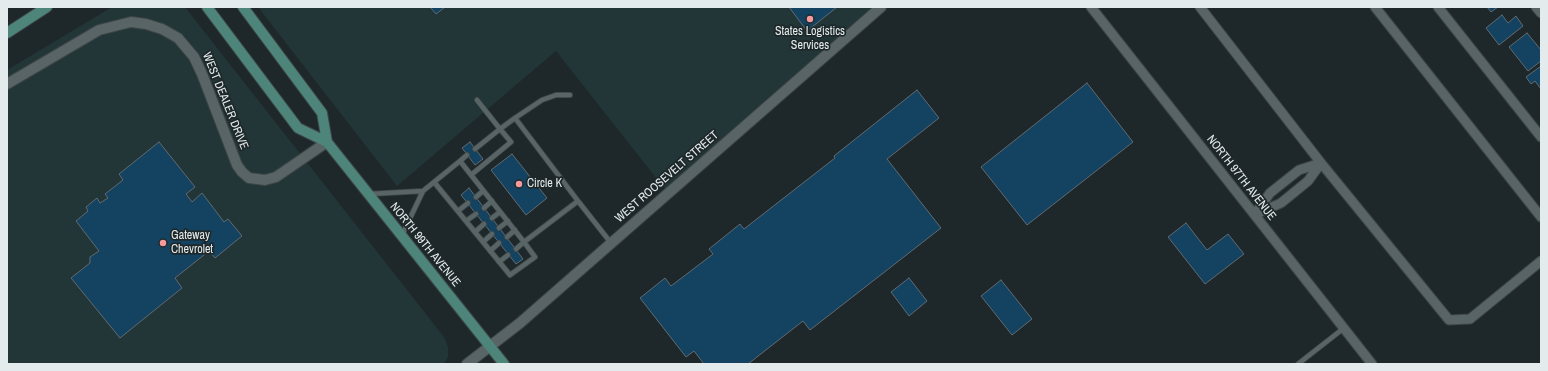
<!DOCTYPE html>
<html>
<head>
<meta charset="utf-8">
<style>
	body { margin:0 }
	#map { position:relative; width:1548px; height:371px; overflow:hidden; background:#1e282a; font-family:"Archivo Narrow",sans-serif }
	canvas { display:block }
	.frame { position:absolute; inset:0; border:8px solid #e4ebec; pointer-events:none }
</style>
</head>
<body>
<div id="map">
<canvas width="1548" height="371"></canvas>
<div class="frame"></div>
</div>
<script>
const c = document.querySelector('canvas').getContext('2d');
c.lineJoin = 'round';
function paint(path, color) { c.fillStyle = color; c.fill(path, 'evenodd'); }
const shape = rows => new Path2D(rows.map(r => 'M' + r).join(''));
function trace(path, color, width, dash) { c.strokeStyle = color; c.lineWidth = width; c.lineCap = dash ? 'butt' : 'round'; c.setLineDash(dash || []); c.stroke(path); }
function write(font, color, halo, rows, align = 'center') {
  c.font = font + ' "Archivo Narrow",sans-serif'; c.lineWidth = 3.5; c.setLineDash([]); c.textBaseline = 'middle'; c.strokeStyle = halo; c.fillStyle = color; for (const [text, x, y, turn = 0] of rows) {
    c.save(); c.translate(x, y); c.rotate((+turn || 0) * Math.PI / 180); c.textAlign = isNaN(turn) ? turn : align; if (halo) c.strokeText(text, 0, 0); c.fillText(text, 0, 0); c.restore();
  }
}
const built = shape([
	[112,7,185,7,444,337,448,347,448,357,444,364,7,364,7,70],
	[258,7,881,7,668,193,556,51,397,186]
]);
const building = shape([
	[430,7,445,7,436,14,430,7],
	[789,7,837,7,807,31,789,7],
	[1487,7,1498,7,1491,12,1487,7],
	[1502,15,1508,23,1516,16,1523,26,1499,45,1486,28,1502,15],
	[1527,33,1541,50,1541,61,1528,71,1509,47,1527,33],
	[1541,66,1541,89,1535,81,1531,84,1526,77,1541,66],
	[1087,83,1133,142,1027,225,981,167,1087,83],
	[917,90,939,118,887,159,941,228,810,330,803,321,748,364,704,364,694,351,686,357,640,298,665,278,671,286,713,254,709,249,740,224,744,229,835,158,834,156,917,90],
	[159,142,195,187,186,194,192,202,202,193,224,222,228,219,242,236,215,258,209,251,175,278,182,288,120,338,71,278,90,263,90,257,99,251,76,221,88,211,86,207,97,198,100,203,108,198,105,194,123,180,119,174,159,142],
	[470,142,483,159,475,165,462,148,470,142],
	[512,154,547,198,526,215,491,170,512,154],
	[469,188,523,259,516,264,461,195,469,188],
	[1186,223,1207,250,1228,234,1244,254,1205,284,1168,237,1186,223],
	[909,278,927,301,909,316,891,292,909,278],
	[1001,280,1032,319,1012,335,981,296,1001,280]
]);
const service = shape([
	[477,100,500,129,515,118,578,201],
	[515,118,542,100,556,95,570,95],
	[460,161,467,155],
	[471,175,511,142,500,129,475,149],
	[434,182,510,275,535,257,524,242,516,249],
	[369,194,423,191],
	[476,197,483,191],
	[484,208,492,201],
	[458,211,468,203],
	[492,218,500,212],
	[466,221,476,214],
	[499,228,508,221],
	[475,232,484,224],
	[402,235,423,191,460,161,524,242,578,201,611,243],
	[507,237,515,230],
	[483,242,492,234],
	[490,251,499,243],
	[499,262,508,255],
	[1298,364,1344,328]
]);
const minor = shape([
	[1091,7,1372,364],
	[1200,7,1321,163,1449,320,1470,319,1541,261],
	[1375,7,1541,217],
	[1438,7,1541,137],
	[1536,7,1541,13],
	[1255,214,1270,193,1299,170,1321,163],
	[1256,214,1281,203,1308,181,1321,163]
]);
const tertiary = shape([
	[7,84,99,30,131,22,146,24,162,29,178,38,194,57,202,74,237,165,242,172,249,178,265,180,276,177,327,142],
	[467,364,520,323,881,7]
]);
const secondary = shape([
	[207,7,298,128,327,142,504,364],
	[243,7,322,113,327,142],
	[7,33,47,7]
]);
const markers = [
	[810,19,4,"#f59b9d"],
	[519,184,4,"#f59b9d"],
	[163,243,4,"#f59b9d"]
];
const poiNames = [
	["States Logistics",810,32,"center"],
	["Services",810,46,"center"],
	["Circle K",527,184],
	["Gateway",171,236],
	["Chevrolet",171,250]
];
const streetNames = [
	["WEST DEALER DRIVE",225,101,68],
	["WEST ROOSEVELT STREET",667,177,-41],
	["NORTH 97TH AVENUE",1241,178,52],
	["NORTH 99TH AVENUE",425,245,51]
];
paint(built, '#223537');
paint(building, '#134360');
trace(building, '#626a71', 1);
trace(service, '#3d4546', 6);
trace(minor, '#3d4546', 11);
trace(tertiary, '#3d4546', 12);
trace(secondary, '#3d4546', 12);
trace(service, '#586465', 4.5);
trace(minor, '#586465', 9);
trace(tertiary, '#586465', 10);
trace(secondary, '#4e857a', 10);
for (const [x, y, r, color] of markers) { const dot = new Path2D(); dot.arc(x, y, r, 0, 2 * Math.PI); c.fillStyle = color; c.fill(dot); trace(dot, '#1e282a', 1.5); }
write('12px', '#e4ebec', '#1e282a', poiNames, 'left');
write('12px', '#e4ebec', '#1e282a', streetNames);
</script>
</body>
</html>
